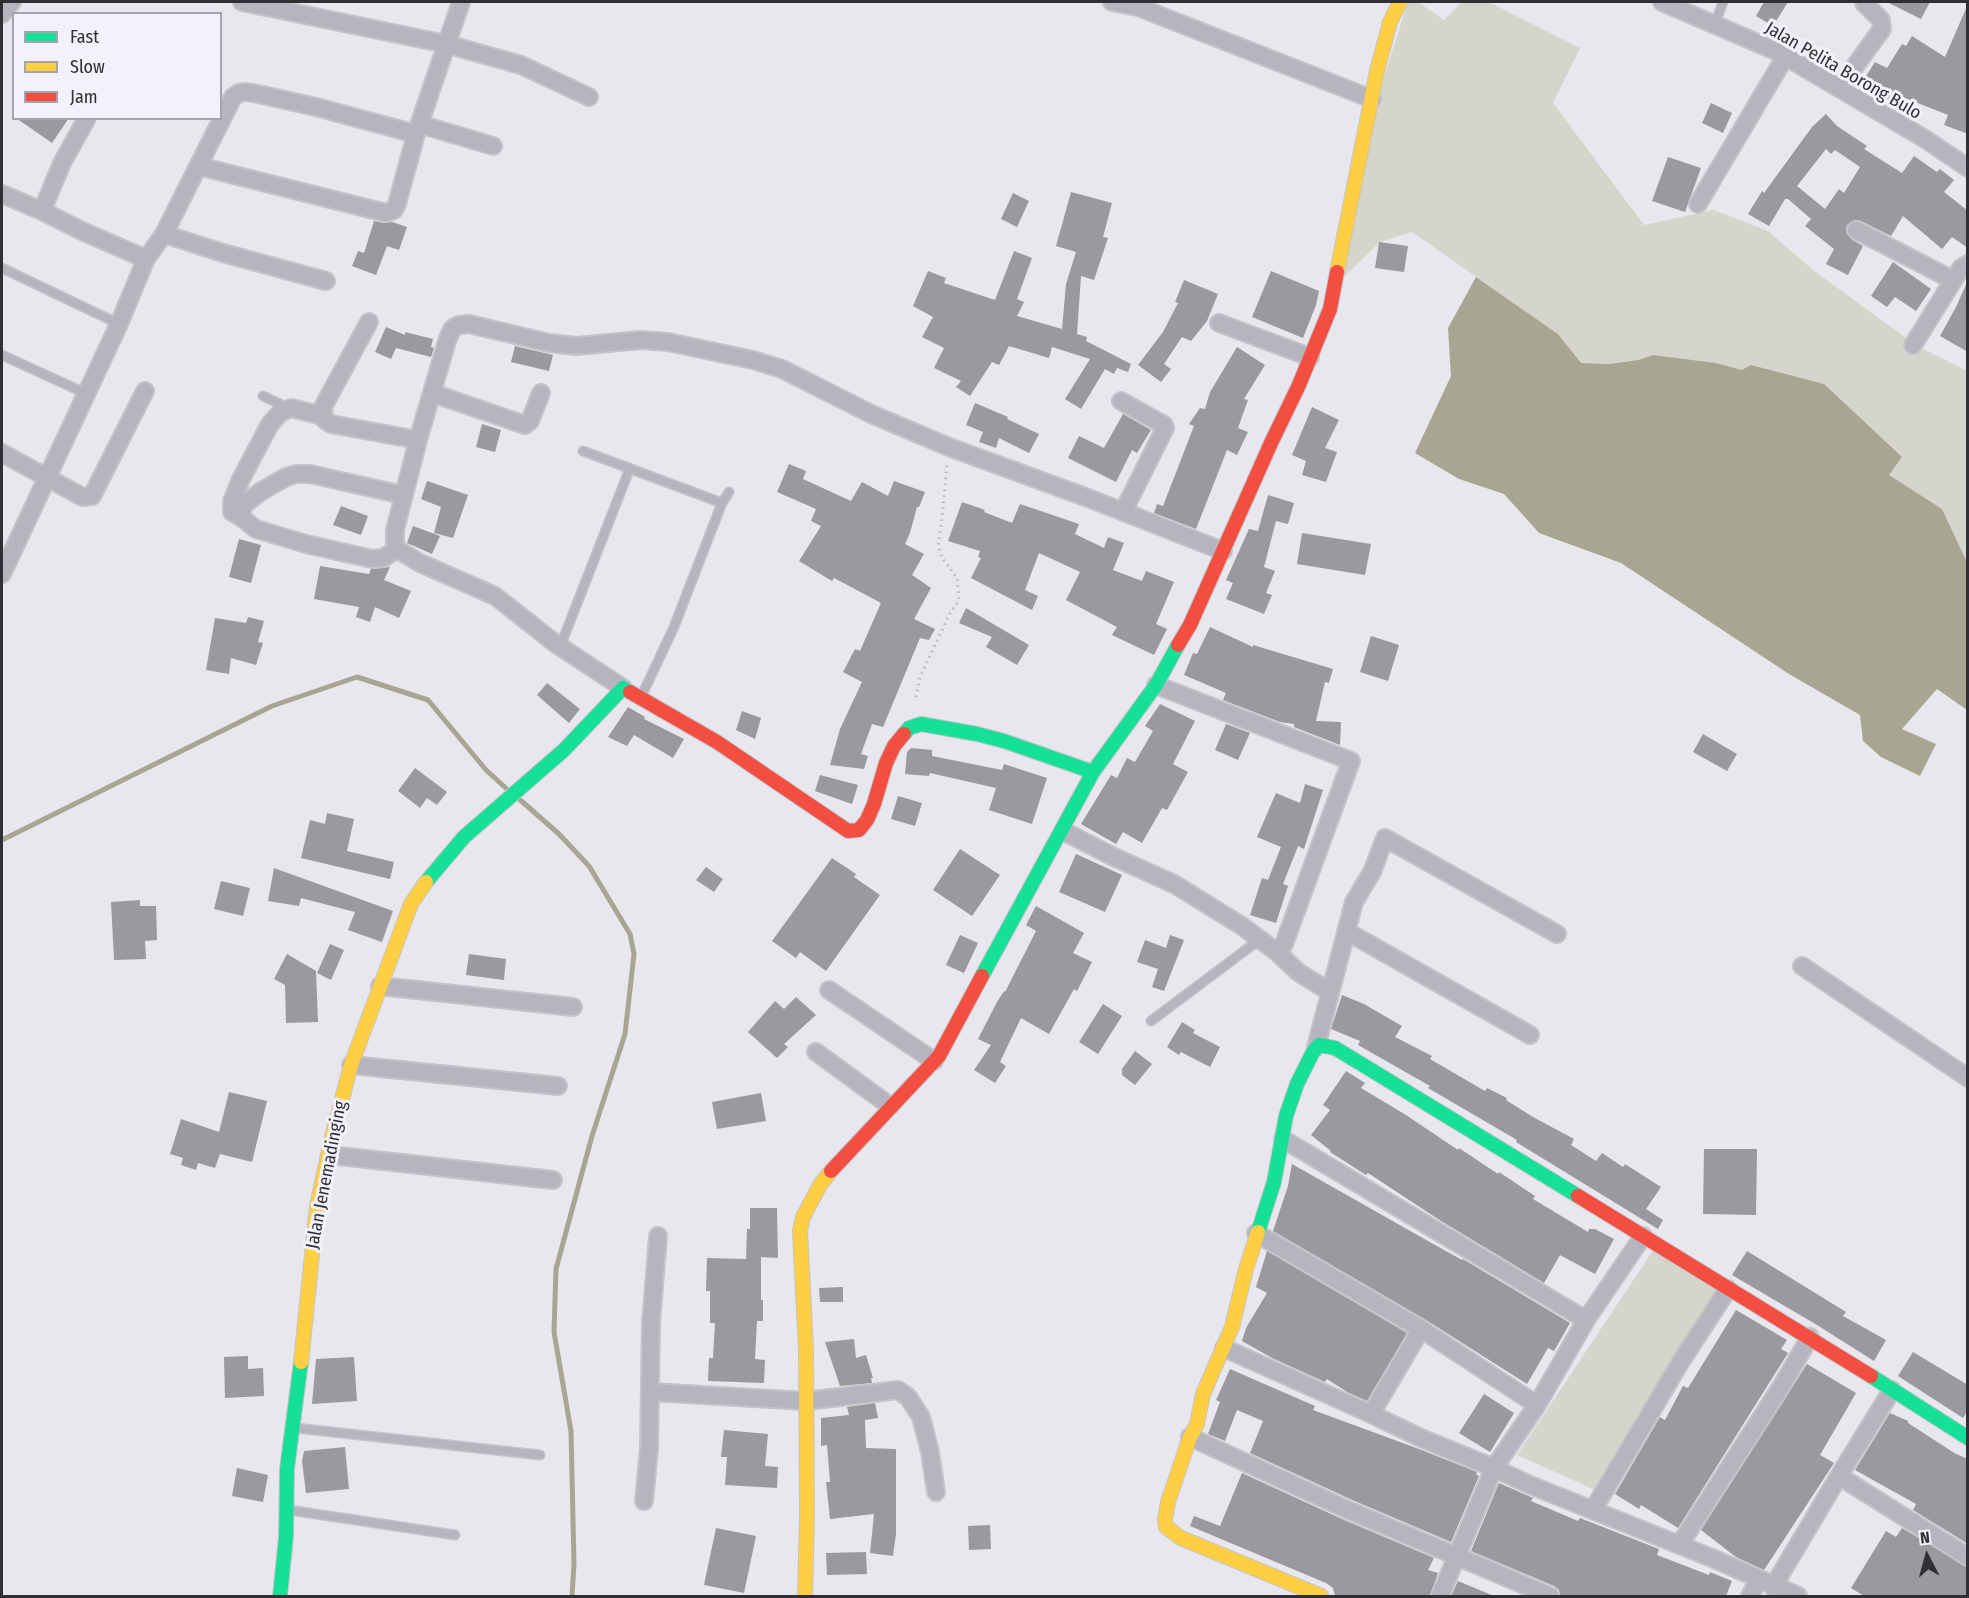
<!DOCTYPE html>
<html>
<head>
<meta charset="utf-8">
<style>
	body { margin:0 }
	#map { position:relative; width:1969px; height:1598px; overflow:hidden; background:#e8e7ed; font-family:"Fira Sans Condensed",sans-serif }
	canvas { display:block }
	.frame { position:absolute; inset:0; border:3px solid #302f33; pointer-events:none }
	.legend { position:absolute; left:12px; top:12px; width:210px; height:108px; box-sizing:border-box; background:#f3f2fc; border:2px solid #a5a4ac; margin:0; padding:8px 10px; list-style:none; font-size:18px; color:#302f33 }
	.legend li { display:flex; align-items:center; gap:12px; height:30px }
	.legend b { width:30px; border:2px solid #a5a4ac }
	.north { position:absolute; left:1897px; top:1526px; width:60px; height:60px; -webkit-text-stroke:4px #f3f2fc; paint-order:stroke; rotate:354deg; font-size:16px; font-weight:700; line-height:24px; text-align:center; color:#302f33 }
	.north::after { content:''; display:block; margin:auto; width:21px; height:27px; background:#302f33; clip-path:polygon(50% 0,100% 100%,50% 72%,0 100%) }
</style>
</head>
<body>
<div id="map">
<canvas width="1969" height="1598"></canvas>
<div class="frame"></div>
<ul class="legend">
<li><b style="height:8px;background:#16e098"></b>Fast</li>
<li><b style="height:8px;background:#ffcf43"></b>Slow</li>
<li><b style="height:8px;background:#f24e42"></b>Jam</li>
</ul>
<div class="north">N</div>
</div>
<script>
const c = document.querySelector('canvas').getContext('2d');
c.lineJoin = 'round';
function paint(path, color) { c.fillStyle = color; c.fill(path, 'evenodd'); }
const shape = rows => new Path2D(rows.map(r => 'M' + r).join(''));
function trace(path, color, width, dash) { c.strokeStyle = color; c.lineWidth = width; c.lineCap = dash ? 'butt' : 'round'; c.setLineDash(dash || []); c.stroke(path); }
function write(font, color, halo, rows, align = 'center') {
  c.font = font + ' "Fira Sans Condensed",sans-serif'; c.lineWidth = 6; c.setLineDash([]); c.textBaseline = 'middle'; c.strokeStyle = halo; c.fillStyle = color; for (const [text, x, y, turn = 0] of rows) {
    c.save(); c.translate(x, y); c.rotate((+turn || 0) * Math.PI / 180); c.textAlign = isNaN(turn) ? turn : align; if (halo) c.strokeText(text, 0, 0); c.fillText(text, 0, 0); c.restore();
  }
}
const green = shape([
	[1408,2,1418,2,1444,20,1462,2,1489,2,1580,48,1553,103,1644,225,1714,210,1768,231,1813,270,1917,346,1967,371,1967,562,1942,509,1888,475,1902,457,1742,370,1716,363,1653,355,1638,360,1609,364,1580,363,1558,334,1412,232,1380,242,1329,291,1348,188],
	[1656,1246,1727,1292,1602,1493,1517,1455]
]);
const water = shape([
	[1476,277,1558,334,1581,363,1609,364,1638,360,1653,355,1716,363,1742,370,1751,365,1824,384,1902,457,1889,475,1942,509,1967,562,1967,710,1937,689,1902,729,1936,744,1920,776,1881,757,1863,741,1860,715,1789,674,1621,563,1539,533,1504,494,1459,479,1415,453,1451,376,1448,328]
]);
const stream = shape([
	[518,798,559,834,589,866,630,934,634,954,625,1034,592,1136,556,1269,554,1332,571,1431,574,1564,572,1596],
	[2,840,272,706,357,677,428,700,486,770,508,790]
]);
const building = shape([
	[1764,2,1788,2,1773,26,1756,16],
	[1887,2,1930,2,1921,19],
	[1968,4,1968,134,1944,125,1948,115,1895,94,1891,101,1861,84,1875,62,1887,68,1902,44,1906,46,1912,36,1945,57],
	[1711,103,1732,113,1723,133,1702,123],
	[1826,114,1837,126,1867,146,1864,149,1902,173,1914,156,1937,172,1940,169,1954,180,1944,192,1968,211,1968,248,1952,237,1942,249,1903,216,1891,236,1861,221,1855,220,1847,225,1846,231,1851,239,1863,246,1848,275,1826,264,1834,249,1805,226,1811,219,1788,199,1785,199,1769,226,1748,214,1762,191,1764,193,1812,127],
	[1826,149,1831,154,1835,150,1860,167,1844,193,1839,189,1825,209,1797,186],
	[16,118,69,118,52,143],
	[1668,157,1701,168,1685,212,1652,201],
	[1071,192,1112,203,1103,237,1108,238,1094,280,1081,276,1077,334,1087,337,1086,341,1131,364,1128,372,1117,368,1114,374,1105,369,1081,409,1065,399,1090,359,1052,347,1049,358,1009,346,999,365,992,362,970,396,956,387,961,381,934,368,944,348,922,337,933,317,913,306,928,271,946,278,944,283,995,300,1014,251,1032,258,1017,299,1024,302,1017,316,1062,329,1066,284,1076,252,1056,246],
	[1013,193,1029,201,1017,227,1001,219],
	[374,221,384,223,392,222,407,227,399,250,387,246,376,275,352,266,358,251,364,253],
	[1379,242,1408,246,1404,272,1375,268],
	[1893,262,1931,289,1916,311,1895,297,1887,307,1871,296],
	[1271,271,1319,291,1316,305,1303,338,1252,317],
	[1184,280,1218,294,1207,321,1191,341,1182,337,1164,364,1171,369,1161,382,1138,365,1163,332,1178,303,1175,302],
	[1968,280,1968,352,1940,336,1956,307],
	[386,327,405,335,405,332,433,339,431,347,434,348,431,357,396,348,391,359,375,352],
	[515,346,553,355,549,371,511,362],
	[1237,347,1265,365,1244,399,1248,400,1238,428,1248,432,1237,455,1227,450,1196,529,1154,513,1157,504,1163,506,1194,426,1189,424,1200,408,1205,409,1210,392],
	[975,403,1008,417,1007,419,1039,434,1029,453,999,438,996,448,979,442,983,432,966,425],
	[1312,407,1339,420,1325,448,1337,452,1326,482,1302,475,1306,461,1292,455],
	[1123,414,1151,430,1137,453,1132,450,1116,482,1068,458,1079,436,1104,448],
	[482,424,501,430,495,452,476,447],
	[789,464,806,471,803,479,851,501,862,482,888,496,894,481,925,492,919,507,917,507,910,533,905,544,924,554,912,575,931,588,914,619,935,629,929,640,920,638,883,727,872,724,861,754,868,756,864,769,830,765,840,729,862,682,843,672,855,649,860,651,881,603,834,578,832,581,799,561,821,526,811,521,816,509,777,492],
	[427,481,468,495,453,538,434,533,441,507,421,499],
	[1268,495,1294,503,1288,524,1276,521,1264,567,1275,571,1266,593,1272,595,1264,614,1226,599,1233,583,1226,580,1249,529,1258,531],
	[962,502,985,510,984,512,1012,523,1020,504,1079,524,1075,534,1104,548,1108,537,1124,543,1113,570,1142,581,1146,571,1174,582,1156,624,1167,629,1154,655,1112,635,1117,627,1066,600,1080,572,1039,553,1025,590,1038,596,1032,610,971,578,981,558,978,557,980,551,948,541],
	[341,506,368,516,361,535,333,525],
	[413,526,440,536,432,554,407,543],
	[1302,533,1371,544,1365,575,1297,564],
	[239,539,261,545,251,583,229,577],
	[320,566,369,574,371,569,390,567,384,580,411,591,399,618,375,607,370,622,356,617,359,607,314,599],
	[966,608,1029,645,1017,665,986,647,992,637,959,623],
	[248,617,264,621,258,642,263,643,256,665,231,658,229,674,206,670,215,618,246,623],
	[1210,627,1253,647,1253,645,1333,669,1329,683,1325,682,1316,721,1341,722,1340,745,1294,727,1294,724,1280,722,1223,700,1226,693,1184,675,1193,653,1197,654],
	[1371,636,1399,645,1388,681,1360,672],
	[547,683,580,709,569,723,537,695],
	[1160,704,1195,721,1173,764,1188,772,1167,810,1162,808,1142,843,1123,832,1116,844,1081,824,1111,775,1117,778,1127,758,1135,762,1153,731,1145,726],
	[628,707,645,717,644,719,684,739,673,758,634,735,627,746,608,737],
	[742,711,761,718,755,739,736,730],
	[1226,724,1250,733,1238,760,1215,750],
	[1703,734,1737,754,1727,771,1693,752],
	[911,748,932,750,932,756,1002,770,1004,764,1047,778,1032,824,989,810,996,788,930,773,929,776,905,774,907,752],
	[415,768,447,792,437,805,427,798,420,808,398,791],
	[820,775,858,785,852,804,815,791],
	[1305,784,1323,790,1304,849,1298,846,1283,884,1288,886,1276,923,1250,915,1262,878,1268,880,1281,847,1257,837,1276,793,1300,803],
	[898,796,922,803,915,826,891,819],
	[327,813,354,819,347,851,394,862,390,879,301,858,310,820,325,824],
	[960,849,1000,875,972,916,933,890],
	[1076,854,1122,875,1105,912,1059,892],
	[832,858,856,874,854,877,880,895,826,971,800,952,796,958,772,941],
	[706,867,723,879,714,892,696,880],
	[274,868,393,911,382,942,348,930,355,912,301,898,299,906,268,901],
	[221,881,250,888,243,916,214,909],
	[140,900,140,906,156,906,157,940,145,941,146,959,114,960,111,902],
	[1036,906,1084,933,1073,953,1092,962,1077,991,1074,989,1049,1034,1021,1018,1000,1062,1006,1066,995,1083,974,1070,991,1045,978,1039,997,1002,1004,991,1005,992,1036,931,1026,925],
	[960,935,978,943,964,973,946,965],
	[1170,935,1184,940,1164,991,1152,987,1158,969,1137,962,1145,940,1166,948],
	[330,944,344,950,331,980,317,973],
	[287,954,316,971,318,1022,286,1023,285,985,274,979],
	[469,954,506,959,504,980,466,975],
	[1342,995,1364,1004,1402,1026,1395,1037,1432,1056,1430,1059,1485,1091,1487,1088,1507,1098,1506,1100,1533,1117,1574,1139,1571,1145,1596,1161,1602,1153,1623,1167,1625,1164,1661,1187,1646,1209,1663,1220,1658,1229,1516,1142,1517,1140,1428,1088,1430,1086,1358,1045,1360,1041,1331,1029],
	[796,997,816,1015,784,1044,788,1047,777,1058,748,1032,775,1001,784,1009],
	[1103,1004,1122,1016,1098,1054,1079,1042],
	[1182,1022,1195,1030,1193,1033,1220,1047,1210,1067,1181,1052,1179,1055,1167,1047],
	[1135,1051,1152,1064,1135,1085,1122,1075,1122,1069],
	[1346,1071,1365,1083,1361,1088,1406,1115,1458,1150,1459,1148,1498,1174,1499,1172,1535,1196,1533,1199,1588,1232,1589,1229,1595,1229,1614,1239,1595,1274,1560,1255,1544,1283,1441,1221,1368,1173,1366,1175,1330,1152,1331,1151,1311,1135,1330,1110,1323,1105],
	[229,1092,267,1101,252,1162,220,1154,215,1168,198,1163,196,1170,181,1165,183,1158,170,1154,181,1119,219,1132],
	[761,1093,766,1121,717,1129,712,1102],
	[1704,1149,1757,1149,1756,1215,1703,1214],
	[1292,1164,1412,1232,1462,1260,1463,1259,1570,1323,1554,1351,1548,1348,1527,1384,1426,1320,1273,1231,1288,1186],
	[750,1208,777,1208,778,1258,761,1257,761,1300,763,1300,763,1321,757,1321,755,1359,765,1360,764,1383,708,1381,709,1358,713,1358,715,1323,710,1323,710,1291,706,1291,707,1258,746,1259,747,1229,750,1229],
	[1267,1251,1407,1333,1367,1401,1347,1392,1327,1379,1325,1382,1272,1358,1242,1341,1246,1328,1267,1293,1256,1287],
	[1747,1251,1846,1312,1843,1316,1886,1340,1874,1361,1817,1325,1732,1275],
	[843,1287,843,1302,820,1302,819,1288],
	[1736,1310,1787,1340,1781,1349,1788,1353,1678,1528,1641,1505,1639,1509,1615,1494,1660,1417,1665,1420,1683,1386,1688,1388],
	[854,1339,856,1358,866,1355,873,1378,871,1378,872,1383,840,1386,825,1342],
	[1913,1352,1968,1385,1968,1410,1963,1418,1898,1376],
	[248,1356,248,1369,263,1368,264,1396,225,1398,224,1357],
	[354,1357,357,1401,312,1404,316,1359],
	[1807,1364,1856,1393,1820,1455,1834,1463,1764,1570,1736,1557,1701,1530],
	[1230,1369,1315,1406,1313,1410,1419,1449,1477,1472,1476,1474,1479,1476,1451,1542,1350,1499,1250,1453,1263,1421,1237,1410,1225,1441,1208,1434,1220,1402,1216,1400,1217,1398],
	[1484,1394,1514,1413,1490,1452,1459,1433],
	[875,1403,878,1418,865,1420,866,1448,896,1449,896,1534,893,1556,870,1553,874,1514,830,1519,826,1482,830,1482,827,1445,821,1446,821,1418,849,1415,847,1407],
	[1890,1413,1908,1421,1908,1423,1956,1454,1968,1459,1968,1544,1913,1510,1916,1504,1855,1470],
	[724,1430,768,1434,765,1466,778,1467,777,1488,725,1485,727,1457,721,1457],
	[345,1447,349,1489,306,1493,302,1461,304,1451],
	[237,1468,268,1475,263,1502,232,1496],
	[1242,1473,1342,1519,1434,1558,1428,1570,1438,1573,1430,1596,1335,1596,1333,1588,1326,1583,1190,1526,1194,1516,1220,1526],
	[1499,1483,1533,1498,1531,1501,1578,1521,1580,1518,1659,1549,1657,1555,1709,1575,1710,1572,1732,1581,1726,1596,1560,1596,1559,1590,1554,1586,1471,1551],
	[990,1525,991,1549,969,1550,968,1526],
	[716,1528,756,1536,744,1593,704,1585],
	[1902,1528,1968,1567,1968,1596,1864,1596,1851,1588,1886,1531,1896,1537],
	[866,1552,867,1574,827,1575,826,1553],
	[1458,1581,1494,1596,1451,1596]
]);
const path = shape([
	[916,697,920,677,949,615,959,600,957,578,942,558,938,545,942,520,947,463]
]);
const lane = shape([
	[1715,24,1723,2],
	[2,268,119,324],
	[2,355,87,394],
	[263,396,280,404,284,410],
	[583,451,722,503],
	[560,647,630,468],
	[642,695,674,627,722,503,729,492],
	[1151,1021,1259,940],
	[296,1428,540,1455],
	[289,1510,455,1535]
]);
const street = shape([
	[242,2,446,44,521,65,589,97],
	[1112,2,1138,7,1372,99],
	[1662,2,1776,51,1925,139,1968,168],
	[2,14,12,2],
	[1839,88,1882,29,1881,20,1864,3],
	[87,118,62,163,42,211,82,231,146,259],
	[419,124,493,146],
	[198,166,386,213,394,210,397,204,416,134],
	[2,194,42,211],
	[1698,204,1785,57],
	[1856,230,1953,280],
	[164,234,223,253,326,281],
	[369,322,323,407,324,419,331,424,418,440],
	[1219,323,1310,357],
	[1913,345,1961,268,1968,264],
	[432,393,525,425,530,421,541,393],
	[1121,401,1164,425,1165,428,1123,512],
	[2,453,77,494,83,497,92,496,145,391],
	[242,518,232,512,232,501,241,479,270,424,280,413,291,408,323,416],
	[397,549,383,558,372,559,306,544,256,529,242,518,242,511,244,505,260,492,286,477,296,474,310,474,403,495],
	[2,574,119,324,146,259,164,234,233,97,239,93,246,92,258,94,316,107,416,134,461,2],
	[623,688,556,644,495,596,420,563,397,549,395,543,395,530,418,440,447,341,452,329,459,325,469,324,549,343,576,346,641,340,668,342,753,360,782,369,871,414,949,447,1088,498,1223,551],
	[1063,831,1116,858,1174,884,1242,926,1278,953,1284,944,1351,761,1156,685],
	[1346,931,1530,1035],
	[1278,953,1298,972,1330,992],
	[1802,966,1968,1078],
	[380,986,573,1007],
	[829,990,934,1061],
	[1316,1047,1354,902,1372,872,1385,838,1557,934],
	[816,1052,890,1106],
	[351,1065,558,1086],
	[1283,1139,1586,1320],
	[330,1155,553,1180],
	[1256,1233,1421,1329,1537,1405],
	[1643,1236,1586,1320,1537,1405,1494,1468,1530,1485,1712,1558,1798,1596],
	[1224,1348,1371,1414,1421,1438,1494,1468,1440,1596],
	[651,1392,806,1401,898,1390,908,1397,921,1417,930,1452,936,1492],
	[1371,1414,1421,1329],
	[1190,1437,1346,1509,1550,1596],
	[1839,1476,1968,1557],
	[644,1501,649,1448,651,1323,658,1236],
	[1593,1510,1680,1363,1728,1289],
	[1680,1544,1781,1387,1810,1337],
	[1773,1587,1839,1476,1892,1390],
	[1750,1596,1759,1579]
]);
const fast = shape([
	[904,734,909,728,921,724,977,734,1004,741,1093,772],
	[426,882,464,837,564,750,623,688,630,692],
	[982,976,1093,772,1156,685,1178,645],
	[1258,1232,1274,1182,1286,1116,1297,1084,1313,1052,1319,1045,1335,1048,1578,1196],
	[1871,1376,1968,1438],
	[280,1596,286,1537,287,1469,301,1362]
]);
const slow = shape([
	[1337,272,1377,71,1390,22,1400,2],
	[1258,1232,1246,1269,1232,1327,1203,1394,1197,1424,1190,1437,1168,1502,1165,1519,1166,1527,1181,1538,1321,1596],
	[301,1362,317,1206,332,1137,351,1065,411,904,426,882],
	[805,1596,807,1515,806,1350,800,1231,803,1217,820,1185,831,1171]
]);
const jam = shape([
	[1178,645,1190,625,1271,443,1299,385,1330,309,1337,272],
	[630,692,717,742,848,831,859,830,867,820,874,804,886,763,894,746,904,734],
	[831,1171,939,1056,982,976],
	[1578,1196,1871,1376]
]);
const streetNames = [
	["Jalan Pelita Borong Bulo",1843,71,30],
	["Jalan Jenemadinging",327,1175,-79]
];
paint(green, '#d6d5cb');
paint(water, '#a8a692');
trace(stream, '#a8a692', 5);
paint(building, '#9a999d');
trace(lane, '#c4c3c7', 11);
trace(street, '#c4c3c7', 20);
trace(fast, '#c4c3c7', 16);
trace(slow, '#c4c3c7', 16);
trace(jam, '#c4c3c7', 16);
trace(path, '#b7b6be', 3, [1.5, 4.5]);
trace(lane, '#b5b4bf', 8);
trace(street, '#b5b4bf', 16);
trace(fast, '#16e098', 14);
trace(slow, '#ffcf43', 14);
trace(jam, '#f24e42', 14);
write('18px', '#302f33', '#f3f2fc', streetNames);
</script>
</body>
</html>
